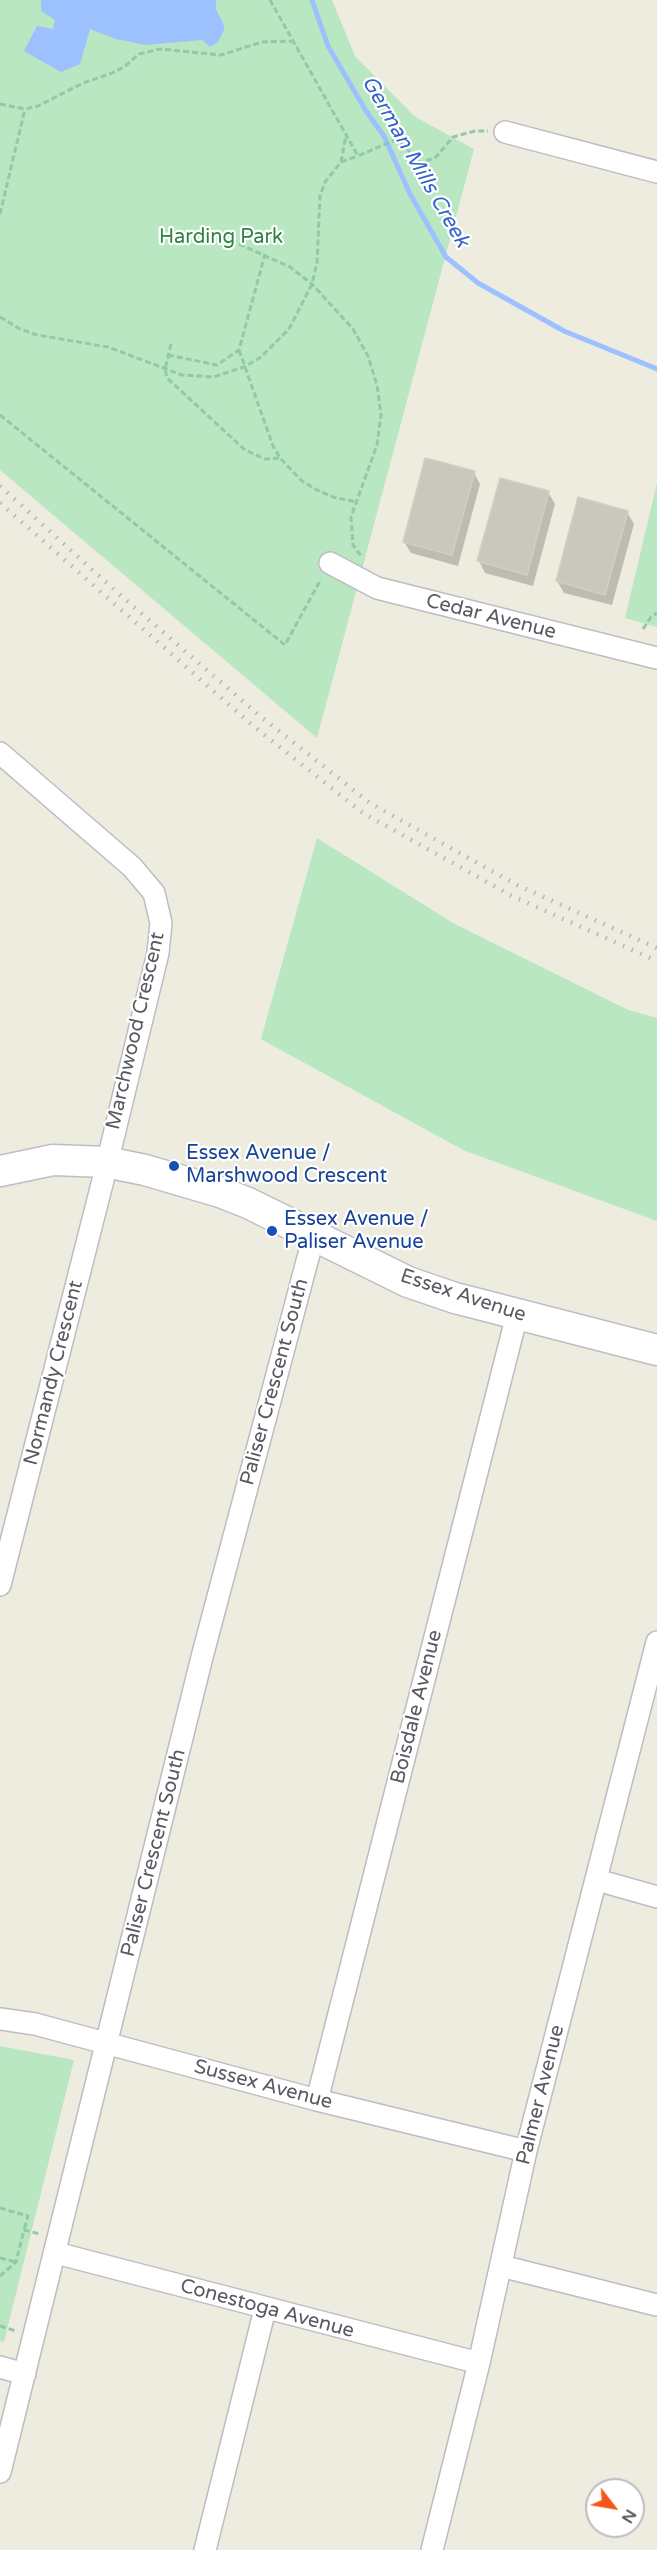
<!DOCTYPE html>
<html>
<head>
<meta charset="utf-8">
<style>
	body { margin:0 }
	#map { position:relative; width:657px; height:2550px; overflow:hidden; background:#edecdf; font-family:"Varela Round",sans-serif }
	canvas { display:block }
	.north { position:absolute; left:585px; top:2478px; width:60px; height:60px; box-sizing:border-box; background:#fff; border:2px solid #bcbdc0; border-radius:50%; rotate:121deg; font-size:16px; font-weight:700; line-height:24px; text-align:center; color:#585a62 }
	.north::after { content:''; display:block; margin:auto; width:21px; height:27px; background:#f7561b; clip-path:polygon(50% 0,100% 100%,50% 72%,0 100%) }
</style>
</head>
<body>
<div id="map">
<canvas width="657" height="2550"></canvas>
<div class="north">N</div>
</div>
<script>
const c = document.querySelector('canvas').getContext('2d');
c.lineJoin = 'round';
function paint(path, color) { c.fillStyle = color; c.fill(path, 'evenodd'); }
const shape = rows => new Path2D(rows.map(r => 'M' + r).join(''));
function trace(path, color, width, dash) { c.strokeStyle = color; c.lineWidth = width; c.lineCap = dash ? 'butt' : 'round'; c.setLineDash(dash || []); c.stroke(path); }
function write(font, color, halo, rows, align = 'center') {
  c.font = font + ' "Varela Round",sans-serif'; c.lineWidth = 4.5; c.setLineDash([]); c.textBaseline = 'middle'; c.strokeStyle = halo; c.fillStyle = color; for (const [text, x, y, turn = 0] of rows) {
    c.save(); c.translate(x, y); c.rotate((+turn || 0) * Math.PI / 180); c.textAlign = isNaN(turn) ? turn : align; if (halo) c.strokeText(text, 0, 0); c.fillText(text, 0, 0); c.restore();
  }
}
const green = shape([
	[0,0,332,0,355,56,414,116,474,149,317,738,0,470],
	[657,483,657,627,625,618],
	[317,838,453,923,628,1010,657,1018,657,1221,463,1150,261,1039],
	[0,2046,74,2060,4,2342,0,2341]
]);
const water = shape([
	[41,0,216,0,216,9,224,25,224,30,218,42,210,47,202,40,146,45,116,39,90,29,80,64,61,72,24,51,37,26,53,29,55,20,41,11]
]);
const shadow = shape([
	[474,473,480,484,458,566,411,553,404,542],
	[548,492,555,504,533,586,485,573,479,561],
	[627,512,634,524,612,605,564,593,557,581]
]);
const stream = shape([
	[312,0,328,46,366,111,384,136,410,194,446,257,478,283,564,331,657,369]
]);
const building = shape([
	[425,458,475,471,452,555,403,542,425,458],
	[500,478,549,491,527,575,477,561,500,478],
	[578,497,628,511,605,595,556,581,578,497]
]);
const path = shape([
	[270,0,358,156,397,139,421,163,436,157,453,137,475,131,488,131],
	[0,104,25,109,38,106,83,83,112,73,124,67,139,54,160,49,221,55,262,42,293,41],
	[341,162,358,156],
	[0,214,25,109],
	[239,244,290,267,312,284,353,329,368,356,377,385,381,415,377,445,351,517,353,545,361,556],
	[0,317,20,329,37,335,108,347,182,375,213,377,244,367,261,357,289,329,312,284,317,263,320,196,325,182,341,162,346,135],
	[171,344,165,369,167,378,245,450,265,459,280,458],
	[239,350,273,446,280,458,302,481,317,490,333,497,356,502],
	[168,355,217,365,239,350,265,254],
	[0,415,285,645,321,579],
	[643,629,651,617,657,613],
	[0,2208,28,2216,24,2230],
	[0,2258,16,2262],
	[0,2276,16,2262,24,2230,40,2234],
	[0,2326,16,2331]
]);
const street = shape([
	[505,132,657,172],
	[330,563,377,588,657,658],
	[0,753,132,867,154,893,161,923,158,953,103,1180,0,1585],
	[597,1880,657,1897],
	[0,2019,35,2024,317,2100,526,2151],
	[317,2100,517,1315],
	[56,2253,479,2363],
	[501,2266,657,2305],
	[0,2367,25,2374],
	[0,2472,202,1657,314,1235],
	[205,2550,265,2309],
	[432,2550,479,2363,526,2151,657,1642]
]);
const secondary = shape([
	[0,1171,53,1160,106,1162,145,1170,220,1192,248,1203,408,1282,455,1298,657,1350]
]);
const rail = shape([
	[0,486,119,594,260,716,370,803,517,885,657,948],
	[0,503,252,725,363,813,512,896,657,961]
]);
const markers = [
	[174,1166,6,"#1a4fb4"],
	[272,1231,6,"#1a4fb4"]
];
const parkNames = [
	["Harding Park",221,238]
];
const streetNames = [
	["Cedar Avenue",491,617,14],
	["Marchwood Crescent",136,1031,-77],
	["Essex Avenue",463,1296,18],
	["Normandy Crescent",54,1373,-76],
	["Paliser Crescent South",275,1382,-75],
	["Boisdale Avenue",417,1707,-76],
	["Paliser Crescent South",154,1853,-76],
	["Sussex Avenue",263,2085,15],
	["Palmer Avenue",541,2095,-76],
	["Conestoga Avenue",267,2309,15]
];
const transitNames = [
	["Essex Avenue /",186,1154],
	["Marshwood Crescent",186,1177],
	["Essex Avenue /",284,1220],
	["Paliser Avenue",284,1243]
];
const waterNames = [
	["German Mills Creek",415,162,60]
];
paint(green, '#b8e7c1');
paint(water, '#9dc1ff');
paint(shadow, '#0003');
trace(stream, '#9dc1ff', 5);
paint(building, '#cac8be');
trace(building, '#d2cfbd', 1.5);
trace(street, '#bcbdc4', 24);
trace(secondary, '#bcbec7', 33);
trace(path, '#92c8ab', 3, [6, 3]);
trace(street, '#fff', 21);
trace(secondary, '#fff', 30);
trace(rail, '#b5b6b6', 4.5, [1.5, 8]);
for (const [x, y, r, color] of markers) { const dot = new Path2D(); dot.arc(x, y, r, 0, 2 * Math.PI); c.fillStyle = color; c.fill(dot); trace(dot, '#fff', 2); }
write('20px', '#2d8441', '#fff', parkNames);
write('20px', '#585a62', '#fff', streetNames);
write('20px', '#164399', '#fff', transitNames, 'left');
write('italic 21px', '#3663cb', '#fff', waterNames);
</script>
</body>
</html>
